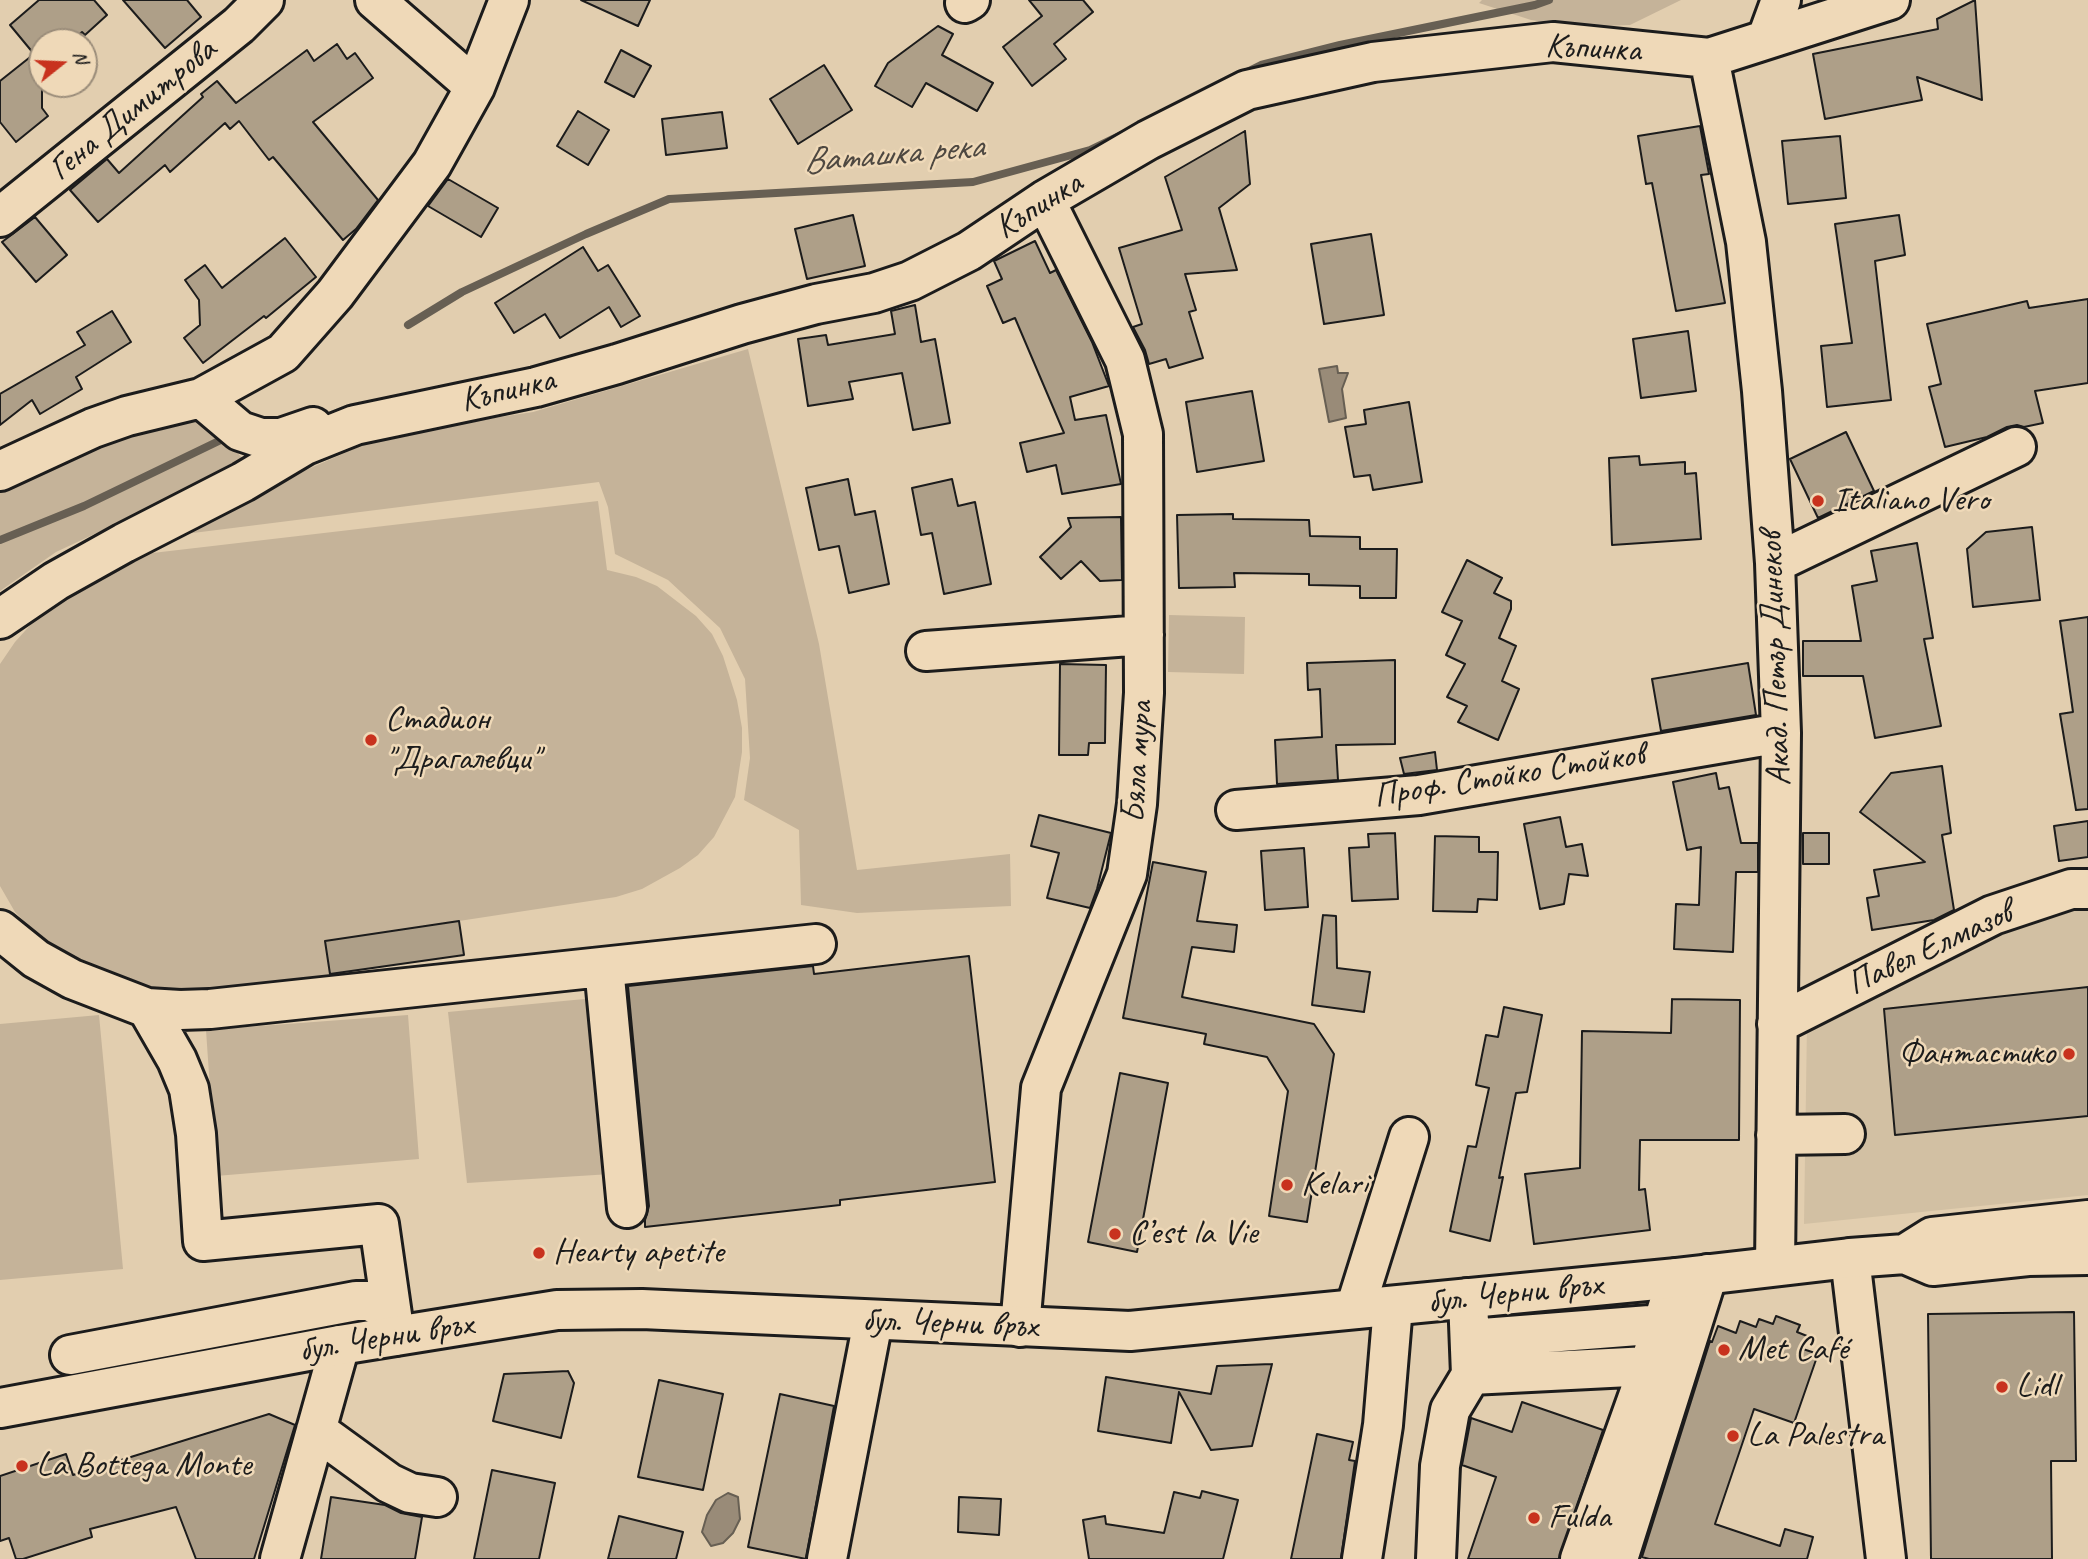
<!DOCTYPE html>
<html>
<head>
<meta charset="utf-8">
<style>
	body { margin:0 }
	#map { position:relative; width:2088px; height:1559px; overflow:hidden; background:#e2ceaf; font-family:Caveat,sans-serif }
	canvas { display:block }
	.north { position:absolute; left:28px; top:28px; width:70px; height:70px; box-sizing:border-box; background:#efd9b8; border:2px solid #9b8d7a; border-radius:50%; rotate:72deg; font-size:19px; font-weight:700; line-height:28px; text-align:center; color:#1c1c1c }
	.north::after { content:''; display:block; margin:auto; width:24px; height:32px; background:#c8321e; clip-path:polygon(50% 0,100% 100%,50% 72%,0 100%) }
</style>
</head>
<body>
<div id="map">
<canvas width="2088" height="1559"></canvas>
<div class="north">N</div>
</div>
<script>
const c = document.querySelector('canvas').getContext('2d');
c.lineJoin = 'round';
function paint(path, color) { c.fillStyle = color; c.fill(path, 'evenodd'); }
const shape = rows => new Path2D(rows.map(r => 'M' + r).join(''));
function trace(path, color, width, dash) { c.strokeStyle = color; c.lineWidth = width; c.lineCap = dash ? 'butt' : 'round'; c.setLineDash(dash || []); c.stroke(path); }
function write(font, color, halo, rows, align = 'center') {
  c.font = font + ' Caveat,sans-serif'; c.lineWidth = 5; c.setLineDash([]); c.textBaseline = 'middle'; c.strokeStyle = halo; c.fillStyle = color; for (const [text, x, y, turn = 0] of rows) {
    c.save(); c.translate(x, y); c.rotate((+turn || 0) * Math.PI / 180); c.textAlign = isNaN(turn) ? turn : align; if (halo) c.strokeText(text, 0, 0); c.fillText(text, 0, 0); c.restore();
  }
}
const built = shape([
	[2082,906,2088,906,2088,1195,1804,1224,1807,1024,1992,928]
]);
const green = shape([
	[1482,0,1681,0,1630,25,1574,27,1531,20,1479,3],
	[748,349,819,644,857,870,1010,854,1011,906,857,913,801,905,799,830,744,800,750,758,745,679,720,628,668,580,615,554,608,507,599,482,177,535,306,470,388,434,533,412],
	[202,409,246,463,56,552,0,591,0,484,135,424],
	[598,501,607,570,636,577,657,586,696,616,712,634,723,656,737,700,742,728,742,752,735,797,714,837,698,855,680,868,642,889,616,897,459,921,464,955,330,975,331,984,173,998,64,955,39,937,15,912,0,886,0,664,15,642,34,621,75,590,144,554],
	[1169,615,1245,617,1244,674,1168,672],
	[595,998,611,1174,467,1183,448,1012],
	[99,1015,123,1269,0,1280,0,1024],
	[408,1015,419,1159,216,1176,206,1030]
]);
const water = shape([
	[1337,366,1338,373,1348,373,1342,389,1346,418,1329,422,1319,369,1337,366],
	[728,1493,738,1497,740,1519,733,1533,723,1543,711,1546,702,1532,707,1515,716,1500,728,1493]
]);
const stream = shape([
	[1245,73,1261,65,1340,45,1535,5,1549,0],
	[408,325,462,292,586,234,669,199,973,182,1090,150,1121,135],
	[0,540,84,506,225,438]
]);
const building = shape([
	[39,0,94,0,107,15,85,35,82,32,70,42,42,42,42,108,48,116,16,142,0,122,0,81,34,54,10,25,39,0],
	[123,0,187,0,201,17,165,48,123,0],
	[581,0,650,0,638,26,581,0],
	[1029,0,1083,0,1093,12,1054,44,1066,59,1032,86,1003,47,1042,16,1029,0],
	[1975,0,1982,100,1917,77,1922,100,1825,119,1813,54,1938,29,1937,19,1975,0],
	[938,26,953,34,942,55,993,83,977,111,926,83,912,107,875,86,888,63,938,26],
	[337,44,347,59,355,53,373,78,313,122,378,200,356,229,343,240,273,157,269,160,239,121,230,129,225,123,170,172,165,165,98,222,70,190,107,159,119,173,203,97,201,94,217,81,236,103,307,50,314,61,337,44],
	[621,50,651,66,634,97,605,82,621,50],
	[824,65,852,110,798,144,770,99,824,65],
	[578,111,609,130,588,165,557,146,578,111],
	[722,112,727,148,666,155,662,119,722,112],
	[1700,126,1709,174,1701,175,1725,303,1676,311,1652,183,1646,184,1638,136,1700,126],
	[1245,131,1250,184,1219,208,1237,270,1185,274,1196,310,1189,312,1203,358,1169,368,1166,359,1149,364,1145,350,1133,327,1142,324,1119,248,1182,230,1165,177,1245,131],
	[1840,136,1846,198,1788,204,1782,141,1840,136],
	[448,179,498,208,481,237,428,206,448,179],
	[853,215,865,266,807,279,795,229,853,215],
	[1899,215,1905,255,1875,261,1891,400,1827,407,1821,346,1852,343,1835,224,1899,215],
	[35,217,67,255,36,282,2,242,35,217],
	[1371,234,1384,315,1324,324,1311,244,1371,234],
	[285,238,316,277,266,318,264,316,203,363,184,338,200,325,199,300,185,280,205,265,222,288,285,238],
	[1035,241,1050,273,1056,270,1092,342,1109,386,1070,397,1075,420,1106,415,1121,484,1062,494,1056,465,1027,472,1020,443,1064,433,1015,318,1003,323,987,286,1002,279,994,261,1035,241],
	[583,247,598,271,608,265,640,316,621,327,609,307,560,338,545,314,514,333,495,303,583,247],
	[2088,299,2088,383,2035,391,2043,423,2024,427,2017,425,2007,427,1987,437,1945,447,1929,387,1941,384,1927,324,2027,301,2029,308,2088,299],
	[915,305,921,342,935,339,950,423,913,430,902,373,849,382,853,399,808,406,798,339,826,335,828,345,895,334,891,311,915,305],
	[112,311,131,342,76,377,82,389,40,414,32,400,0,425,0,394,85,345,77,332,112,311],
	[1688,331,1696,391,1641,398,1633,339,1688,331],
	[1252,391,1264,461,1197,472,1186,402,1252,391],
	[1409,402,1422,482,1373,490,1370,475,1354,477,1345,427,1366,424,1364,410,1409,402],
	[1846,432,1874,491,1818,518,1790,459,1846,432],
	[1639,456,1640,465,1685,462,1685,474,1696,473,1701,539,1612,545,1609,458,1639,456],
	[848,479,855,515,875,511,889,584,849,593,839,546,819,550,806,488,848,479],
	[952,479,958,506,975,502,991,584,944,594,932,533,921,535,912,488,952,479],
	[1233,514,1233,519,1309,520,1310,536,1360,537,1360,549,1397,549,1396,598,1360,598,1360,586,1309,585,1309,574,1234,573,1235,587,1179,588,1177,515,1233,514],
	[1121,517,1122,580,1100,581,1081,561,1061,579,1040,557,1071,527,1068,518,1121,517],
	[2032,527,2040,600,1973,607,1967,549,1986,532,2032,527],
	[1917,543,1933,638,1924,639,1941,726,1875,738,1863,676,1803,676,1803,641,1861,641,1852,586,1877,581,1871,551,1917,543],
	[1467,560,1502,578,1494,593,1511,601,1511,609,1499,638,1516,646,1502,681,1519,689,1498,740,1458,722,1467,706,1447,697,1465,664,1446,655,1462,621,1442,612,1467,560],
	[2088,617,2088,809,2076,810,2060,714,2073,712,2060,621,2088,617],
	[1395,660,1395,744,1336,745,1338,780,1277,784,1275,740,1322,737,1320,689,1308,690,1307,663,1395,660],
	[1748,663,1756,715,1661,731,1652,679,1748,663],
	[1060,664,1106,665,1105,743,1089,743,1088,755,1059,755,1060,664],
	[1435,752,1437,770,1404,774,1400,758,1435,752],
	[1942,766,1951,833,1942,835,1954,910,1934,920,1872,930,1867,898,1879,896,1874,870,1925,862,1860,812,1891,773,1942,766],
	[1716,773,1719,789,1729,787,1741,843,1758,843,1758,872,1736,872,1733,952,1674,949,1676,904,1699,905,1701,847,1687,850,1673,782,1716,773],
	[1039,815,1111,833,1097,889,1090,908,1047,898,1059,853,1031,846,1039,815],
	[1560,817,1566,847,1582,844,1588,876,1569,874,1564,904,1540,909,1524,824,1560,817],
	[2088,821,2088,857,2059,861,2054,826,2088,821],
	[1395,833,1398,899,1352,901,1349,848,1369,847,1368,834,1395,833],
	[1803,833,1829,833,1829,864,1803,864,1803,833],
	[1435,836,1479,837,1479,852,1498,852,1497,900,1478,899,1477,912,1433,911,1435,836],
	[1304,848,1308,907,1265,910,1261,851,1304,848],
	[1153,862,1206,872,1197,921,1237,925,1234,952,1192,947,1182,997,1314,1024,1334,1054,1307,1222,1269,1216,1288,1091,1267,1057,1204,1044,1206,1034,1123,1018,1153,862],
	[1323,915,1336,916,1337,968,1370,972,1364,1012,1312,1005,1323,915],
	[459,921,464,955,330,974,325,941,459,921],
	[969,956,995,1182,840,1200,840,1205,645,1227,645,1220,649,1206,628,986,813,966,814,974,969,956],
	[2088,987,2088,1116,1895,1135,1884,1009,2088,987],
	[1672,999,1740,1000,1739,1140,1640,1140,1639,1190,1645,1189,1650,1230,1534,1244,1525,1174,1580,1168,1582,1031,1671,1033,1672,999],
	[1504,1007,1542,1015,1527,1092,1516,1093,1499,1178,1503,1177,1490,1241,1450,1231,1468,1146,1476,1147,1489,1088,1476,1085,1486,1035,1498,1037,1504,1007],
	[1120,1073,1168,1083,1137,1252,1088,1242,1120,1073],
	[2074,1312,2076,1461,2051,1461,2052,1559,1931,1559,1928,1314,2074,1312],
	[1776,1316,1800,1325,1797,1332,1807,1336,1803,1349,1818,1354,1794,1423,1754,1409,1715,1524,1780,1546,1785,1529,1813,1537,1807,1559,1649,1559,1642,1557,1710,1341,1712,1342,1718,1326,1736,1333,1740,1321,1756,1327,1759,1319,1773,1324,1776,1316],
	[1272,1364,1252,1446,1211,1450,1179,1392,1171,1443,1098,1431,1106,1377,1211,1394,1217,1366,1272,1364],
	[568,1371,574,1383,561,1438,493,1421,504,1374,568,1371],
	[659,1380,723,1394,703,1490,638,1477,659,1380],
	[780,1394,834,1406,806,1559,748,1547,780,1394],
	[1522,1402,1603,1430,1559,1559,1468,1559,1496,1477,1462,1465,1471,1418,1512,1432,1522,1402],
	[269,1414,295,1425,254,1559,196,1559,176,1507,90,1529,92,1537,23,1559,16,1559,9,1538,0,1541,0,1476,66,1454,73,1475,269,1414],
	[1317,1434,1353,1442,1349,1460,1355,1461,1341,1559,1291,1559,1317,1434],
	[492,1470,555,1483,539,1559,474,1559,492,1470],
	[1202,1491,1238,1500,1223,1559,1089,1559,1083,1520,1105,1516,1106,1524,1164,1533,1174,1492,1200,1498,1202,1491],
	[331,1497,385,1505,401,1513,422,1517,415,1559,321,1559,331,1497],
	[959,1497,1001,1499,999,1535,958,1532,959,1497],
	[619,1516,683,1532,676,1559,608,1559,619,1516]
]);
const minor = shape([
	[375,0,475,87],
	[965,3,970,0],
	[1767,38,1781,0],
	[1709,58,1746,242,1762,391,1775,563,1781,733,1775,1266],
	[0,217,239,25,264,0],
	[201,398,240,431,261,438,281,438,313,427],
	[0,471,93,428,127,416,201,398,283,353,335,294,432,164,475,87,509,0],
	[1775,563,2016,447],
	[0,619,56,581,124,543,243,482,305,445,355,425,536,387,617,364,742,324,816,304,874,293,910,281,969,251,1045,200,1148,140,1247,90,1373,62,1553,42,1709,58,1890,0],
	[926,651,1144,635],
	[1236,810,1419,795,1781,733],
	[0,930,36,959,72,979,147,1008,177,1060,189,1089,196,1134,203,1241,379,1224,395,1336],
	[604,967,627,1208],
	[147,1008,180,1010,210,1009,816,944],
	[1777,1024,1993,915,2071,889,2088,889],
	[1776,1135,1845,1134],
	[1850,1258,1886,1559],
	[1468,1298,1471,1375,1649,1366,1677,1278],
	[1355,1309,1409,1137],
	[1020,1327,1041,1088,1127,874,1137,804,1144,693,1143,434,1125,360,1045,200],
	[1470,1339,1663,1324],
	[70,1355,356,1301,370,1301,391,1313],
	[316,1430,389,1483,410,1493,437,1497],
	[280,1559,340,1345],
	[827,1559,873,1321],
	[1362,1559,1383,1425,1393,1306],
	[1436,1559,1440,1466,1450,1410,1471,1375],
	[1580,1559,1649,1366],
	[1618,1559,1708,1274]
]);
const major = shape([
	[1905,1254,1932,1237,2088,1220],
	[0,1408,340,1345,557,1310,642,1309,1130,1331,1677,1278,1850,1258,1905,1254,1933,1266,2028,1256,2088,1255]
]);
const markers = [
	[1818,501,7,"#c8321e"],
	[371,740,7,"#c8321e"],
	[2069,1054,7,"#c8321e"],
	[1287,1185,7,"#c8321e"],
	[1115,1234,7,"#c8321e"],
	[539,1253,7,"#c8321e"],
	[1724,1350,7,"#c8321e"],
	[2002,1387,7,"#c8321e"],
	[1733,1436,7,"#c8321e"],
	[22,1466,7,"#c8321e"],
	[1534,1518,7,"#c8321e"]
];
const streetNames = [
	["Къпинка",1593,49,3],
	["Гена Димитрова",133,110,-39],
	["Къпинка",1039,206,-32],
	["Къпинка",508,391,-13],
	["Акад. Петър Динеков",1776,659,-92],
	["Бяла мура",1138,762,-86],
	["Проф. Стойко Стойков",1509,776,-9],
	["Павел Елмазов",1930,949,-25],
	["бул. Черни връх",1515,1294,-6],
	["бул. Черни връх",950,1324,2],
	["бул. Черни връх",386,1338,-9]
];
const poiNames = [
	["Italiano Vero",1832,501],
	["Стадион",385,720],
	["\"Драгалевци\"",385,760],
	["Фантастико",2055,1054,"right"],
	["Kelari",1301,1185],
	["C’est la Vie",1129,1234],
	["Hearty apetite",553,1253],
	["Met Café",1738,1350],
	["Lidl",2016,1387],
	["La Palestra",1747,1436],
	["La Bottega Monte",36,1466],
	["Fulda",1548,1518]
];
const waterNames = [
	["Ваташка река",893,155,-5]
];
paint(built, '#d2c0a3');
paint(green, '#c5b399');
paint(water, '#998b78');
trace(water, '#675f53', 2);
trace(stream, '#675f53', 8);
paint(building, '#ae9f88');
trace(building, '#1c1c1c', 2);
trace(minor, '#1c1c1c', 44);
trace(major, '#1c1c1c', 44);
trace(minor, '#efd9b8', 38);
trace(major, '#efd9b8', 38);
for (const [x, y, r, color] of markers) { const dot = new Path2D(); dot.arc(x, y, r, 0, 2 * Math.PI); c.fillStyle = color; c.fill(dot); trace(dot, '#efd9b8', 2.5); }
write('35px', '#1c1c1c', '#efd9b8', streetNames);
write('35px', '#1c1c1c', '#efd9b8', poiNames, 'left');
write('italic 37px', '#4e4841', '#efd9b8', waterNames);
</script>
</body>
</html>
